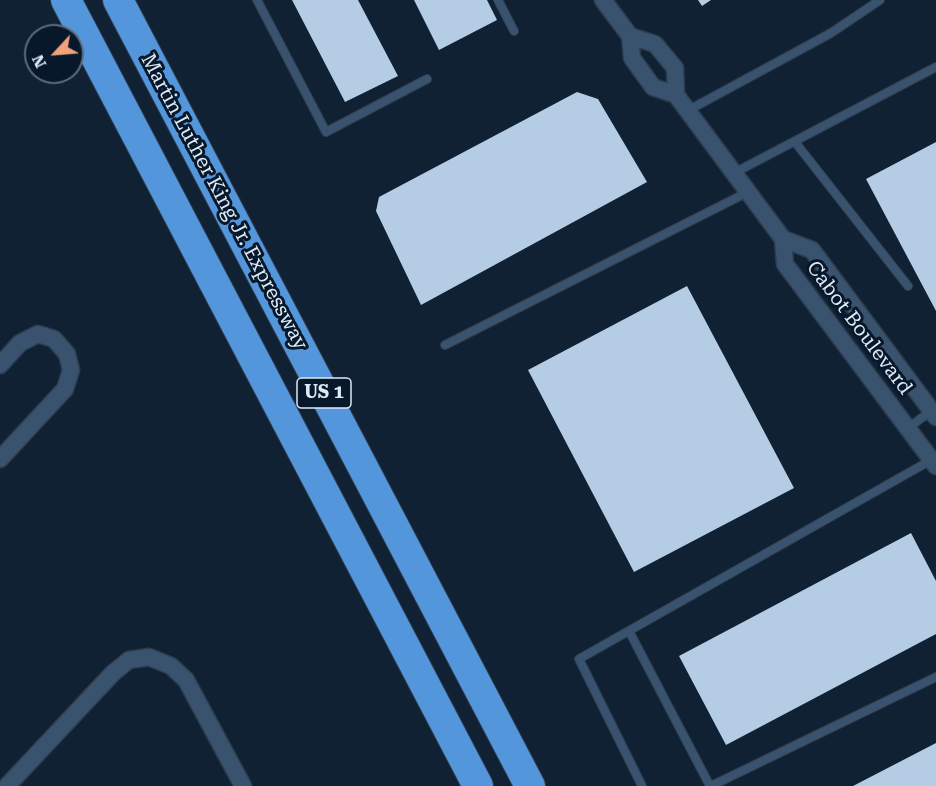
<!DOCTYPE html>
<html>
<head>
<meta charset="utf-8">
<style>
	body { margin:0 }
	#map { position:relative; width:936px; height:786px; overflow:hidden; background:#102134; font-family:"Roboto Serif",serif }
	canvas { display:block }
	.north { position:absolute; left:24px; top:24px; width:60px; height:60px; box-sizing:border-box; background:#07182a; border:2px solid #5d6c7c; border-radius:50%; rotate:244deg; font-size:16px; font-weight:700; line-height:24px; text-align:center; color:#deeaf7 }
	.north::after { content:''; display:block; margin:auto; width:21px; height:27px; background:#f0a27a; clip-path:polygon(50% 0,100% 100%,50% 72%,0 100%) }
</style>
</head>
<body>
<div id="map">
<canvas width="936" height="786"></canvas>
<div class="north">N</div>
</div>
<script>
const c = document.querySelector('canvas').getContext('2d');
c.lineJoin = 'round';
function paint(path, color) { c.fillStyle = color; c.fill(path, 'evenodd'); }
const shape = rows => new Path2D(rows.map(r => 'M' + r).join(''));
function trace(path, color, width, dash) { c.strokeStyle = color; c.lineWidth = width; c.lineCap = dash ? 'butt' : 'round'; c.setLineDash(dash || []); c.stroke(path); }
function write(font, color, halo, rows, align = 'center') {
  c.font = font + ' "Roboto Serif",serif'; c.lineWidth = 6; c.setLineDash([]); c.textBaseline = 'middle'; c.strokeStyle = halo; c.fillStyle = color; for (const [text, x, y, turn = 0] of rows) {
    c.save(); c.translate(x, y); c.rotate((+turn || 0) * Math.PI / 180); c.textAlign = isNaN(turn) ? turn : align; if (halo) c.strokeText(text, 0, 0); c.fillText(text, 0, 0); c.restore();
  }
}
const building = shape([
	[292,0,358,0,398,76,345,102],
	[414,0,487,0,497,20,439,50],
	[698,0,711,0,702,6],
	[577,92,598,99,647,182,421,305,376,211,379,197],
	[936,142,936,311,866,179],
	[687,286,794,488,634,572,528,370],
	[911,533,936,581,936,634,726,745,679,656],
	[936,743,936,786,853,786]
]);
const lane = shape([
	[257,0,326,132,427,79],
	[498,0,514,31],
	[687,111,831,33,880,0],
	[795,142,908,286],
	[734,173,936,67],
	[445,345,748,192],
	[908,428,931,411],
	[629,631,710,786],
	[642,786,579,659,933,459],
	[711,786,936,677]
]);
const street = shape([
	[603,0,630,36],
	[676,95,653,87,632,58,630,36,655,44,675,68,676,95,783,239],
	[0,365,20,343,38,334,54,339,67,354,71,370,65,389,0,459],
	[936,417,812,250,783,239,785,264,936,466],
	[7,786,113,673,129,660,149,657,171,666,186,680,243,786]
]);
const highway = shape([
	[66,0,478,786],
	[118,0,530,786]
]);
const shields = [
	[324,393,54]
];
const shieldNames = [
	["US 1",324,393]
];
const streetNames = [
	["Martin Luther King Jr. Expressway",224,202,62],
	["Cabot Boulevard",859,328,53]
];
paint(building, '#b5cce5');
trace(lane, '#2d3d4f', 10);
trace(street, '#2d3d4f', 19);
trace(highway, '#2d3d4f', 32);
trace(lane, '#39526e', 8);
trace(street, '#39526e', 16);
trace(highway, '#5496db', 30);
for (const [x, y, w] of shields) { const box = new Path2D(); box.roundRect(x - w / 2, y - 15, w, 30, 4.5); c.fillStyle = '#07182a'; c.fill(box); trace(box, '#deeaf7', 1.5); }
write('bold 18px', '#deeaf7', null, shieldNames);
write('20px', '#deeaf7', '#07182a', streetNames);
</script>
</body>
</html>
